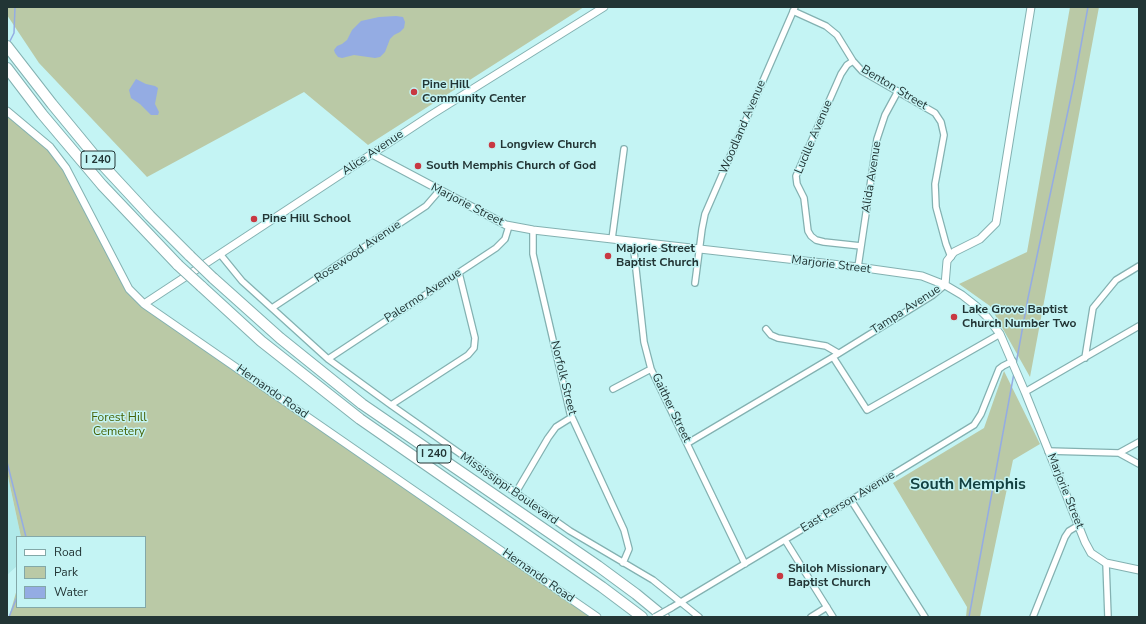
<!DOCTYPE html>
<html>
<head>
<meta charset="utf-8">
<style>
	body { margin:0 }
	#map { position:relative; width:1146px; height:624px; overflow:hidden; background:#c4f4f4; font-family:"Nunito Sans",sans-serif }
	canvas { display:block }
	.frame { position:absolute; inset:0; border:8px solid #223535; pointer-events:none }
	.legend { position:absolute; left:16px; top:536px; width:130px; height:72px; box-sizing:border-box; background:#c4f4f4; border:1px solid #83a8a8; margin:0; padding:5px 7px; list-style:none; font-size:12px; color:#223535 }
	.legend li { display:flex; align-items:center; gap:8px; height:20px }
	.legend b { width:20px; border:1px solid #83a8a8 }
</style>
</head>
<body>
<div id="map">
<canvas width="1146" height="624"></canvas>
<div class="frame"></div>
<ul class="legend">
<li><b style="height:5px;background:#fff"></b>Road</li>
<li><b style="height:11px;background:#bac9a6"></b>Park</li>
<li><b style="height:11px;background:#94ace3"></b>Water</li>
</ul>
</div>
<script>
const c = document.querySelector('canvas').getContext('2d');
c.lineJoin = 'round';
function paint(path, color) { c.fillStyle = color; c.fill(path, 'evenodd'); }
const shape = rows => new Path2D(rows.map(r => 'M' + r).join(''));
function trace(path, color, width, dash) { c.strokeStyle = color; c.lineWidth = width; c.lineCap = dash ? 'butt' : 'round'; c.setLineDash(dash || []); c.stroke(path); }
function write(font, color, halo, rows, align = 'center') {
  c.font = font + ' "Nunito Sans",sans-serif'; c.lineWidth = 3; c.setLineDash([]); c.textBaseline = 'middle'; c.strokeStyle = halo; c.fillStyle = color; for (const [text, x, y, turn = 0] of rows) {
    c.save(); c.translate(x, y); c.rotate((+turn || 0) * Math.PI / 180); c.textAlign = isNaN(turn) ? turn : align; if (halo) c.strokeText(text, 0, 0); c.fillText(text, 0, 0); c.restore();
  }
}
const built = shape([
	[7,472,21,537,17,537,17,566,7,575]
]);
const green = shape([
	[7,7,584,7,368,145,304,92,147,177,39,63,7,15],
	[1070,7,1099,7,1030,377,990,306,959,284,1027,252],
	[7,116,49,149,68,178,133,298,590,617,9,617,17,589,17,607,145,607,145,537,21,537,7,472],
	[1004,371,1040,444,1013,460,980,617,966,617,967,607,893,483,984,428]
]);
const water = shape([
	[396,16,403,17,405,22,404,28,400,32,394,35,390,39,385,52,380,57,375,58,354,55,342,58,338,57,335,53,334,50,337,46,342,44,347,40,352,30,361,21,379,17],
	[136,79,146,84,155,86,158,88,155,104,159,112,158,115,151,115,140,104,131,98,129,90]
]);
const stream = shape([
	[9,43,14,33,15,7],
	[1016,364,1028,298,1074,83,1088,7],
	[7,462,26,537],
	[9,617,17,597],
	[969,617,1014,373]
]);
const minor = shape([
	[793,11,826,26,837,35,853,61,862,71,935,113,941,122,944,135,935,184,936,207,946,244,951,257],
	[853,61,847,65,841,74,796,176,797,184,804,198,808,231,811,236,816,240,824,242,861,246],
	[533,230,533,254,570,413,624,530,629,549,623,563],
	[612,239,624,149],
	[633,242,644,342,651,369,745,564],
	[220,254,242,281,328,359,391,405,570,531,653,580,699,617],
	[858,267,877,139,885,115,898,91],
	[695,283,702,229,705,214,795,7],
	[272,308,426,206,439,191],
	[766,329,771,335,778,338,826,346,838,353],
	[833,357,867,410,1000,334],
	[1085,358,1093,308,1116,280,1139,266],
	[328,359,496,248,505,239,509,226],
	[613,389,651,369],
	[1025,392,1139,326],
	[391,405,468,355,474,348,475,338,459,273],
	[688,443,833,357,933,295,945,285],
	[1048,451,1119,453,1139,464],
	[1119,453,1139,442],
	[515,494,548,438,556,427,572,417],
	[851,500,925,617],
	[785,540,833,617],
	[1106,563,1108,617],
	[671,608,851,500,974,425,981,414,999,369,1003,366,1013,361],
	[811,617,827,607],
	[1033,617,1065,537,1069,531,1079,525]
]);
const tertiary = shape([
	[7,111,50,147,66,168,129,289,144,304,597,617],
	[372,154,506,225,533,230,858,267,922,276,945,285,962,295,976,306,987,317,1000,334,1025,392,1085,542,1091,553,1106,563,1139,570],
	[945,285,947,261,954,252,980,239,996,223,1031,7],
	[144,304,431,115,604,7]
]);
const motorway = shape([
	[7,46,52,104,99,161,150,216,190,256],
	[7,68,42,114,102,185,178,265],
	[213,278,280,338,362,404,598,566,636,594,664,617],
	[201,286,261,341,360,419,602,587,642,617]
]);
const minorBridge = shape([
	[655,617,671,608]
]);
const motorwayBridge = shape([
	[190,256,213,278],
	[178,265,201,286]
]);
const markers = [
	[414,92,4,"#c83842"],
	[492,145,4,"#c83842"],
	[418,166,4,"#c83842"],
	[254,219,4,"#c83842"],
	[608,256,4,"#c83842"],
	[954,317,4,"#c83842"],
	[780,576,4,"#c83842"]
];
const shields = [
	[98,160,34],
	[434,454,34]
];
const shieldNames = [
	["I 240",98,160],
	["I 240",434,454]
];
const poiNames = [
	["Pine Hill",422,85],
	["Community Center",422,99],
	["Longview Church",500,145],
	["South Memphis Church of God",426,166],
	["Pine Hill School",262,219],
	["Majorie Street",616,249],
	["Baptist Church",616,263],
	["Lake Grove Baptist",962,310],
	["Church Number Two",962,324],
	["Shiloh Missionary",788,569],
	["Baptist Church",788,583]
];
const streetNames = [
	["Benton Street",894,88,31],
	["Woodland Avenue",743,127,-67],
	["Lucille Avenue",814,137,-67],
	["Alice Avenue",373,153,-34],
	["Alida Avenue",872,177,-81],
	["Marjorie Street",467,205,27],
	["Rosewood Avenue",358,252,-34],
	["Marjorie Street",831,265,7],
	["Palermo Avenue",423,296,-33],
	["Tampa Avenue",906,310,-33],
	["Norfolk Street",563,378,76],
	["Hernando Road",272,392,35],
	["Gaither Street",671,408,64],
	["Mississippi Boulevard",509,489,35],
	["Marjorie Street",1065,491,68],
	["East Person Avenue",848,502,-31],
	["Hernando Road",538,576,35]
];
const parkNames = [
	["Forest Hill",119,418],
	["Cemetery",119,432]
];
const districtNames = [
	["South Memphis",968,485]
];
paint(built, '#b0e9e9');
paint(green, '#bac9a6');
paint(water, '#94ace3');
trace(stream, '#94ace3', 1.5);
trace(minor, '#83b1b1', 8);
trace(tertiary, '#83b1b1', 9);
trace(motorway, '#83b1b1', 12);
trace(minor, '#fff', 5.5);
trace(tertiary, '#fff', 7);
trace(motorway, '#fff', 10);
trace(minorBridge, '#83b1b1', 8, []);
trace(motorwayBridge, '#83b1b1', 12, []);
trace(minorBridge, '#fff', 5.5);
trace(motorwayBridge, '#fff', 10);
for (const [x, y, r, color] of markers) { const dot = new Path2D(); dot.arc(x, y, r, 0, 2 * Math.PI); c.fillStyle = color; c.fill(dot); trace(dot, '#c4f4f4', 1.5); }
for (const [x, y, w] of shields) { const box = new Path2D(); box.roundRect(x - w / 2, y - 9, w, 18, 3); c.fillStyle = '#c4f4f4'; c.fill(box); trace(box, '#223535', 1); }
write('bold 11px', '#223535', null, shieldNames);
write('bold 12px', '#223535', '#c4f4f4', poiNames, 'left');
write('12px', '#223535', '#c4f4f4', streetNames);
write('12px', '#466105', '#c4f4f4', parkNames);
write('bold 16px', '#134141', '#c4f4f4', districtNames);
</script>
</body>
</html>
